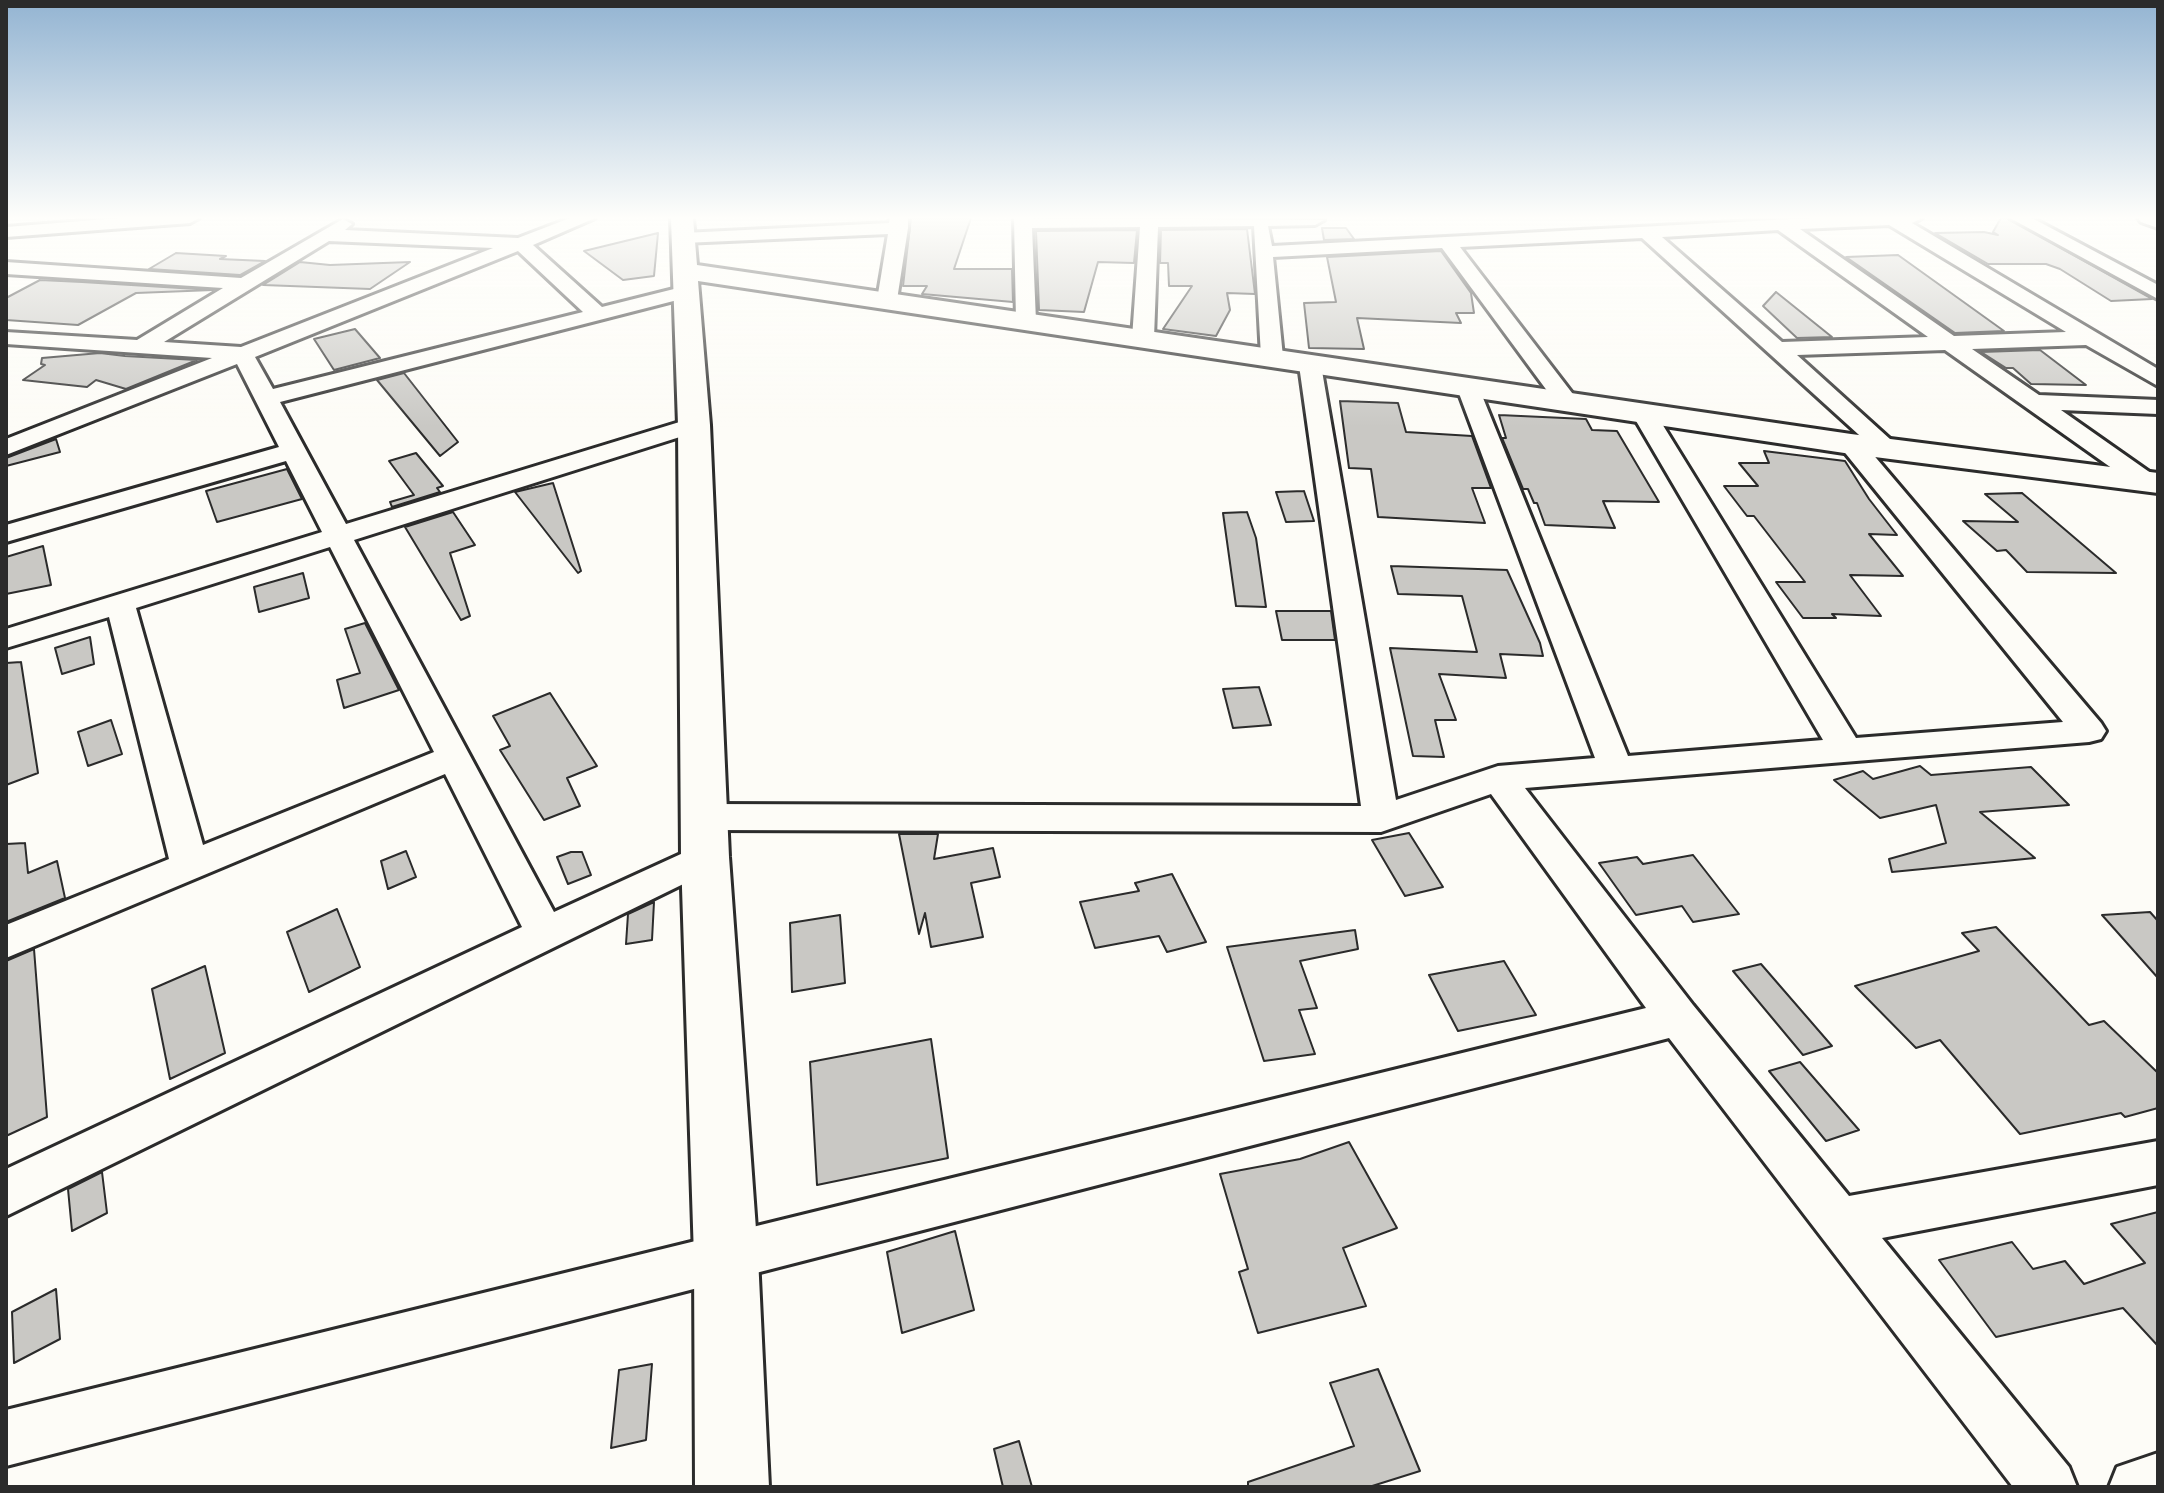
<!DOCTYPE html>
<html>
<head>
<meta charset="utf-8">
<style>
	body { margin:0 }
	#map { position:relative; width:2164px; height:1493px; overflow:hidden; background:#fdfcf7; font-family:"Patrick Hand",sans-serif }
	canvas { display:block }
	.frame { position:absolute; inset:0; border:8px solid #2b2b2b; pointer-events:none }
</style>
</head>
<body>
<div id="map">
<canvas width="2164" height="1493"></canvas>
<div class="frame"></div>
</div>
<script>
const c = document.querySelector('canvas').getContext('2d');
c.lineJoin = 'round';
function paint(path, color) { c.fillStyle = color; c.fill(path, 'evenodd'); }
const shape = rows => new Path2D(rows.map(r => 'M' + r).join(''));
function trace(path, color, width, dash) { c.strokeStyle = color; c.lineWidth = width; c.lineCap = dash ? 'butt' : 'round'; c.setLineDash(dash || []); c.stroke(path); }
const building = shape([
	[911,218,971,218,954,269,1012,269,1013,302,922,294,927,286,903,286,911,218],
	[2001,218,2007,218,2152,299,2111,301,2060,269,2046,264,1988,264,1935,233,1984,232,1998,235,1993,232,2001,218],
	[1322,228,1346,228,1354,239,1324,240,1322,228],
	[1247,229,1255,294,1227,293,1230,310,1216,336,1163,329,1192,286,1169,286,1168,263,1160,263,1161,230,1247,229],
	[1137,230,1134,263,1098,262,1084,312,1039,310,1036,231,1137,230],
	[658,233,654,276,623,280,584,251,658,233],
	[1441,251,1471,293,1474,313,1456,313,1461,323,1357,318,1364,349,1309,348,1304,303,1336,302,1327,257,1441,251],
	[176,253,226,256,220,259,265,261,240,275,149,269,176,253],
	[1898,255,1965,303,2004,331,1955,333,1846,257,1898,255],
	[300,262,330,265,410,262,370,289,263,285,300,262],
	[40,280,82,282,213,290,136,293,78,325,6,320,6,298,40,280],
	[1776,292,1832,337,1797,338,1763,306,1776,292],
	[355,329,380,358,334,370,314,339,355,329],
	[2040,350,2086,385,2031,384,2013,368,2006,368,1981,352,2040,350],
	[100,353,125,356,197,360,126,389,96,380,87,387,23,380,45,365,41,364,42,358,100,353],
	[404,373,458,442,440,456,377,380,404,373],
	[1340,401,1398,403,1406,432,1472,436,1491,488,1472,488,1485,523,1378,517,1371,469,1349,468,1340,401],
	[1499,415,1586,419,1592,430,1617,431,1659,502,1603,501,1615,528,1545,525,1537,503,1534,503,1528,489,1523,489,1502,438,1506,438,1499,415],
	[56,439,60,452,6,466,6,458,56,439],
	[1764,451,1845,461,1869,499,1897,535,1869,534,1903,576,1850,575,1881,616,1832,614,1836,618,1803,618,1776,582,1805,582,1754,516,1747,516,1724,486,1758,486,1739,463,1769,463,1764,451],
	[416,453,443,486,437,488,440,492,392,507,390,502,414,495,389,461,416,453],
	[287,469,302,499,217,522,206,491,287,469],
	[553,483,581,571,578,573,515,492,553,483],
	[1304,491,1314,521,1286,522,1276,492,1304,491],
	[2022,493,2116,573,2027,572,2006,550,1997,551,1963,521,2018,522,1985,494,2022,493],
	[453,512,475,545,450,553,470,616,461,620,405,527,453,512],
	[1247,512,1256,538,1266,607,1236,606,1223,513,1247,512],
	[43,546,51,585,6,594,6,557,43,546],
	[1391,566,1507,570,1540,643,1543,656,1500,654,1506,678,1439,674,1456,720,1435,720,1444,757,1413,756,1390,648,1477,652,1462,596,1398,594,1391,566],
	[303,573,309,598,259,612,254,587,303,573],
	[1276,611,1331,611,1335,640,1282,640,1276,611],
	[365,623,399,690,344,708,337,680,360,673,345,629,365,623],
	[90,637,94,664,62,674,55,648,90,637],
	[21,662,38,773,6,785,6,663,21,662],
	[1259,687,1271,725,1233,728,1223,689,1259,687],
	[550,693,597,766,567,778,580,806,544,820,500,750,510,746,493,716,550,693],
	[111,720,122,754,88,766,78,732,111,720],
	[1920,766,1931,775,2031,767,2069,805,1980,812,2035,858,1892,872,1889,859,1946,843,1936,805,1880,818,1834,780,1863,771,1873,779,1920,766],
	[1409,833,1443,887,1405,896,1372,840,1409,833],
	[899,834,938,834,934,859,993,848,1000,877,971,883,983,937,931,947,925,913,919,934,899,834],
	[25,843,28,873,57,861,65,898,6,922,6,844,25,843],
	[406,851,416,877,388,889,381,861,406,851],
	[571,852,582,852,591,875,568,884,557,857,571,852],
	[1693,855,1739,914,1693,922,1682,906,1636,915,1599,863,1637,857,1643,864,1693,855],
	[1172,874,1206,942,1167,952,1159,936,1095,948,1080,902,1139,891,1135,883,1172,874],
	[654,902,652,940,626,944,628,914,654,902],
	[337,909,360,967,309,992,287,932,337,909],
	[2150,912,2158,921,2158,978,2102,915,2150,912],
	[840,915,845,983,792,992,790,923,840,915],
	[1996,927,2089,1025,2104,1021,2158,1073,2158,1108,2125,1117,2121,1113,2020,1134,1940,1040,1916,1048,1855,986,1979,951,1962,933,1996,927],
	[1355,930,1358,949,1300,961,1317,1008,1299,1010,1315,1054,1264,1061,1227,947,1355,930],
	[34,949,47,1117,6,1136,6,961,34,949],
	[1504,961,1536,1015,1458,1031,1429,975,1504,961],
	[1761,964,1832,1046,1803,1055,1733,971,1761,964],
	[205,966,225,1053,170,1079,152,989,205,966],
	[931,1039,948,1158,817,1185,810,1062,931,1039],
	[1800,1062,1859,1130,1826,1141,1769,1071,1800,1062],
	[1349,1142,1397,1228,1343,1248,1366,1306,1258,1333,1239,1272,1248,1269,1220,1174,1300,1159,1349,1142],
	[102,1172,107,1213,72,1231,68,1189,102,1172],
	[2158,1212,2158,1346,2123,1308,1996,1337,1939,1260,2012,1242,2033,1269,2065,1261,2084,1284,2145,1263,2111,1224,2158,1212],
	[955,1231,974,1310,902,1333,887,1252,955,1231],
	[56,1289,60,1339,14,1363,12,1312,56,1289],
	[652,1364,646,1440,611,1448,619,1370,652,1364],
	[1378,1369,1420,1471,1369,1487,1248,1487,1248,1482,1354,1446,1330,1383,1378,1369],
	[1019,1441,1032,1487,1003,1487,994,1449,1019,1441]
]);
const minor = shape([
	[120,218,199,218,190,223,6,237,6,227,120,218],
	[570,218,595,218,533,245,602,307,686,286,696,292,693,296,280,402,346,524,686,420,702,420,706,425,702,430,354,540,554,912,705,843,718,847,724,857,718,867,6,1216,6,1169,522,927,445,774,6,958,6,925,169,859,109,617,6,648,6,629,322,532,286,461,6,542,6,525,279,447,237,364,6,455,6,439,212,358,6,344,6,332,137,340,223,288,6,274,6,262,241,278,343,219,352,224,345,230,518,238,570,218],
	[329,241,493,248,241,347,164,342,329,241],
	[518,251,583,312,273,389,255,357,518,251],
	[330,547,434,752,203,845,136,608,330,547],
	[890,218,908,218,908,228,897,300,887,306,877,300,888,234,683,243,674,238,683,233,889,223,890,218],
	[1014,218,1324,220,1315,225,1268,226,1272,246,1812,218,1922,218,1912,223,2158,369,2158,386,2086,345,1972,349,2039,395,2158,400,2158,414,2061,410,2155,476,2158,482,2146,489,2137,486,1945,350,1797,355,1901,449,1898,454,1889,456,1880,454,1642,238,1460,247,1579,402,1575,407,1567,409,1559,407,1442,248,1273,257,1283,357,1272,364,1261,357,1254,226,1158,227,1154,338,1143,344,1132,338,1140,227,1032,228,1036,321,1026,327,1016,321,1014,218],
	[1889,225,2066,332,1954,336,1800,229,1889,225],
	[1778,230,1928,337,1782,342,1662,237,1778,230],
	[2010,218,2032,218,2158,285,2158,299,2010,218],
	[2138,218,2158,218,2158,228,2141,222,2138,218],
	[1310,358,1321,365,1396,800,1498,766,1595,758,1457,388,1460,383,1468,381,1476,383,1479,388,1628,756,1823,740,1632,414,1636,409,1644,407,1652,409,1656,414,1856,738,2063,722,1842,449,1839,444,1842,439,1851,437,1860,439,2101,723,2106,731,2101,739,2089,742,1525,788,1693,1005,1849,1196,2158,1141,2158,1185,1882,1238,2069,1467,2077,1487,2013,1487,1669,1038,6,1466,6,1410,1646,1008,1491,794,1381,832,707,830,694,826,689,817,694,808,707,804,1361,806,1299,365,1310,358],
	[2158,1453,2158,1487,2109,1487,2117,1467,2158,1453]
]);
const tertiary = shape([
	[671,218,693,218,697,265,1851,434,2158,473,2158,493,1851,454,698,281,710,425,729,857,758,1257,769,1487,695,1487,694,1257,681,857,678,425,671,218]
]);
paint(building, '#c9c8c4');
trace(building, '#2b2b2b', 2);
trace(minor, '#2b2b2b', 6);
trace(tertiary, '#2b2b2b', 6);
paint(minor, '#fdfcf7');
paint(tertiary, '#fdfcf7');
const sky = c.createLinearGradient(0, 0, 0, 427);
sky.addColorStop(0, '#93b4d2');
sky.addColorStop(0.51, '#fefefb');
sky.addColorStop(1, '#fefefb00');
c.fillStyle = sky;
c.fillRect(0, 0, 2164, 427);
</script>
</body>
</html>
